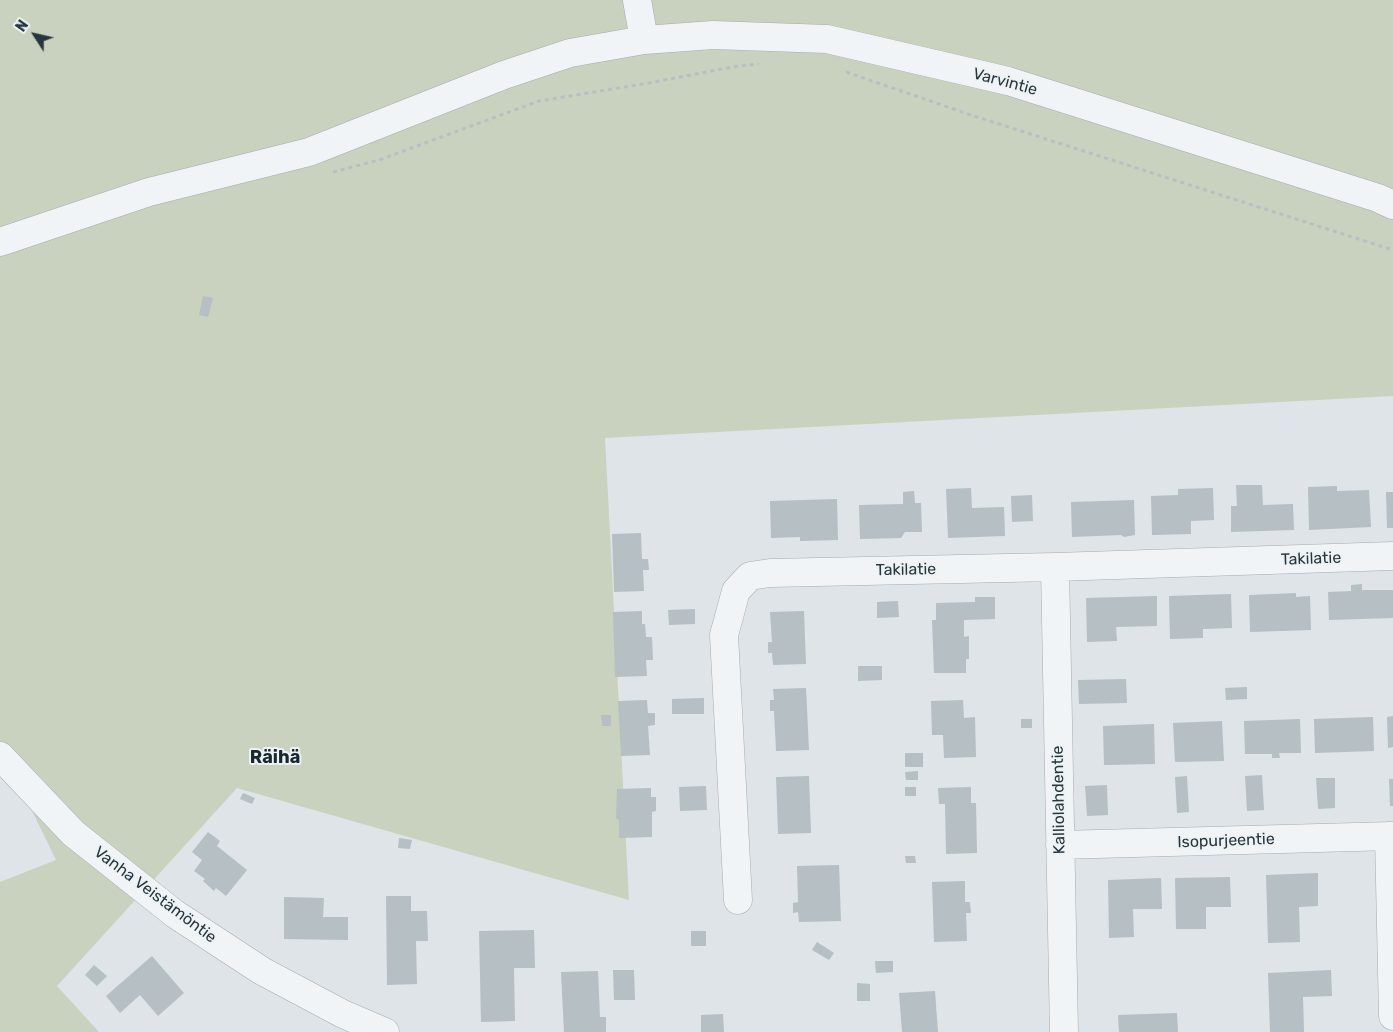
<!DOCTYPE html>
<html>
<head>
<meta charset="utf-8">
<style>
	body { margin:0 }
	#map { position:relative; width:1393px; height:1032px; overflow:hidden; background:#dee4e8; font-family:Rubik,sans-serif }
	canvas { display:block }
	.north { position:absolute; left:10px; top:10px; width:50px; height:50px; -webkit-text-stroke:4px #edf3f5; paint-order:stroke; rotate:305deg; font-size:14px; font-weight:700; line-height:20px; text-align:center; color:#27363f }
	.north::after { content:''; display:block; margin:auto; width:18px; height:22px; background:#27363f; clip-path:polygon(50% 0,100% 100%,50% 72%,0 100%) }
</style>
</head>
<body>
<div id="map">
<canvas width="1393" height="1032"></canvas>
<div class="north">N</div>
</div>
<script>
const c = document.querySelector('canvas').getContext('2d');
c.lineJoin = 'round';
function paint(path, color) { c.fillStyle = color; c.fill(path, 'evenodd'); }
const shape = rows => new Path2D(rows.map(r => 'M' + r).join(''));
function trace(path, color, width, dash) { c.strokeStyle = color; c.lineWidth = width; c.lineCap = dash ? 'butt' : 'round'; c.setLineDash(dash || []); c.stroke(path); }
function write(font, color, halo, rows, align = 'center') {
  c.font = font + ' Rubik,sans-serif'; c.lineWidth = 4; c.setLineDash([]); c.textBaseline = 'middle'; c.strokeStyle = halo; c.fillStyle = color; for (const [text, x, y, turn = 0] of rows) {
    c.save(); c.translate(x, y); c.rotate((+turn || 0) * Math.PI / 180); c.textAlign = isNaN(turn) ? turn : align; if (halo) c.strokeText(text, 0, 0); c.fillText(text, 0, 0); c.restore();
  }
}
const green = shape([
	[0,0,1393,0,1393,396,605,438,629,900,237,788,57,986,99,1032,0,1032,0,882,56,860,0,745]
]);
const building = shape([
	[203,296,213,298,208,317,199,315],
	[1236,485,1262,485,1263,505,1293,504,1294,530,1231,532,1231,506,1237,506],
	[1337,486,1337,491,1369,490,1371,527,1309,530,1308,487],
	[971,488,972,508,1004,507,1005,536,948,538,946,489],
	[1213,488,1214,520,1191,521,1191,534,1152,535,1151,496,1178,495,1178,489],
	[914,491,915,503,921,503,922,532,905,532,901,538,860,539,859,505,903,504,903,492],
	[1386,492,1393,492,1393,528,1387,528],
	[1032,495,1033,521,1012,522,1011,496],
	[837,499,838,540,800,541,800,537,771,538,770,501],
	[1134,500,1135,535,1124,537,1121,535,1072,537,1071,502],
	[641,533,642,559,648,559,649,570,643,570,644,591,614,592,612,534],
	[1362,584,1362,590,1393,590,1393,618,1329,620,1328,592,1351,591,1351,585],
	[1296,593,1296,597,1310,596,1311,630,1250,632,1249,595],
	[1231,594,1232,628,1203,629,1203,638,1170,639,1169,596],
	[1157,596,1157,626,1116,627,1117,641,1087,642,1086,598],
	[975,597,995,597,995,619,964,620,964,637,969,636,969,659,966,659,966,673,934,673,932,620,936,620,936,603,975,602],
	[898,601,899,617,877,618,877,602],
	[695,609,695,624,669,625,668,610],
	[642,611,642,624,645,624,646,637,652,637,653,660,646,660,647,676,615,677,613,612],
	[804,611,806,664,773,665,772,653,768,653,768,642,772,642,770,612],
	[858,666,882,666,882,680,858,681],
	[1126,679,1127,703,1079,704,1078,680],
	[1247,687,1247,699,1226,700,1225,688],
	[806,688,809,750,776,751,774,711,770,711,770,700,774,700,773,689],
	[704,698,704,714,672,714,672,699],
	[647,700,648,713,655,713,655,725,648,726,650,755,621,756,618,701],
	[963,700,964,718,975,717,976,757,944,758,943,735,932,735,931,701],
	[601,715,611,715,611,726,602,726],
	[1393,716,1393,747,1388,748,1387,717],
	[1373,717,1374,751,1315,753,1314,719],
	[1021,719,1032,719,1032,728,1021,728],
	[1300,719,1301,753,1279,753,1280,758,1272,758,1272,754,1245,754,1244,721],
	[1222,721,1224,761,1175,762,1173,723],
	[1154,724,1155,764,1104,765,1103,726],
	[905,753,923,753,923,767,905,767],
	[918,771,918,780,906,780,905,772],
	[1262,775,1264,810,1247,811,1245,776],
	[809,776,811,833,778,834,776,777],
	[1187,776,1189,812,1177,813,1175,777],
	[1316,778,1335,778,1335,808,1318,809],
	[1389,779,1393,779,1393,806,1390,806],
	[1107,785,1108,815,1087,816,1085,786],
	[706,786,707,810,680,811,679,787],
	[905,787,916,787,916,796,905,796],
	[971,787,971,803,976,803,977,853,946,854,945,804,939,804,938,788],
	[651,788,651,797,656,797,656,811,652,812,652,837,619,838,619,820,616,818,617,789],
	[243,793,255,798,252,804,240,799],
	[208,832,220,841,217,846,247,870,226,896,216,888,214,891,203,881,205,879,194,871,202,860,192,852],
	[399,838,412,840,410,849,398,848],
	[905,856,915,856,916,863,906,863],
	[839,865,841,921,799,922,798,912,793,913,793,903,798,902,797,866],
	[1318,873,1318,906,1299,907,1300,942,1268,943,1266,875],
	[1230,877,1231,907,1206,907,1206,929,1176,929,1175,878],
	[1161,878,1162,909,1133,909,1134,937,1109,938,1108,880],
	[965,881,965,902,970,902,971,913,966,913,967,941,934,942,932,882],
	[386,896,411,896,411,911,427,911,428,941,416,941,417,984,387,985],
	[284,897,324,898,323,917,348,917,348,940,284,939],
	[534,930,535,968,514,968,515,1021,481,1022,479,931],
	[691,931,706,931,706,946,691,946],
	[817,942,834,953,829,960,812,950],
	[152,956,184,993,158,1016,140,995,120,1013,106,996],
	[875,961,893,961,893,972,876,973],
	[94,965,107,976,97,986,85,975],
	[613,970,634,970,635,1000,614,1000],
	[1331,970,1332,996,1303,997,1304,1032,1270,1032,1268,973],
	[598,971,600,1017,606,1017,606,1032,564,1032,561,972],
	[857,983,870,984,870,1001,857,1001],
	[935,991,938,1032,902,1032,899,993],
	[1177,1013,1178,1032,1119,1032,1118,1015],
	[723,1014,724,1032,701,1032,701,1015]
]);
const path = shape([
	[846,72,971,115,1393,250],
	[333,172,379,160,539,101,649,83,738,66,759,64]
]);
const minor = shape([
	[637,0,644,40],
	[0,242,149,192,309,152,504,75,570,53,644,40,713,35,827,39,1008,81,1378,198,1393,205],
	[1055,567,1064,1032],
	[0,756,73,833,175,914,262,971,343,1014,385,1032],
	[1389,836,1393,1016],
	[1060,845,1393,836],
	[738,900,724,635,736,591,750,576,770,573,1055,567,1393,556]
]);
const streetNames = [
	["Varvintie",1005,82,15],
	["Takilatie",1311,559,-2],
	["Takilatie",906,570,-1],
	["Kalliolahdentie",1059,800,-91],
	["Isopurjeentie",1226,841,-2],
	["Vanha Veistämöntie",155,895,37]
];
const neighbourhoodNames = [
	["Räihä",275,758]
];
paint(green, '#c9d2bf');
paint(building, '#b5bfc4');
trace(minor, '#a3acb2', 29);
trace(path, '#b8bfc3', 3, [4, 4]);
trace(minor, '#f1f4f6', 28);
write('16px', '#27363f', '#edf3f5', streetNames);
write('bold 18px', '#19272f', '#edf3f5', neighbourhoodNames);
</script>
</body>
</html>
